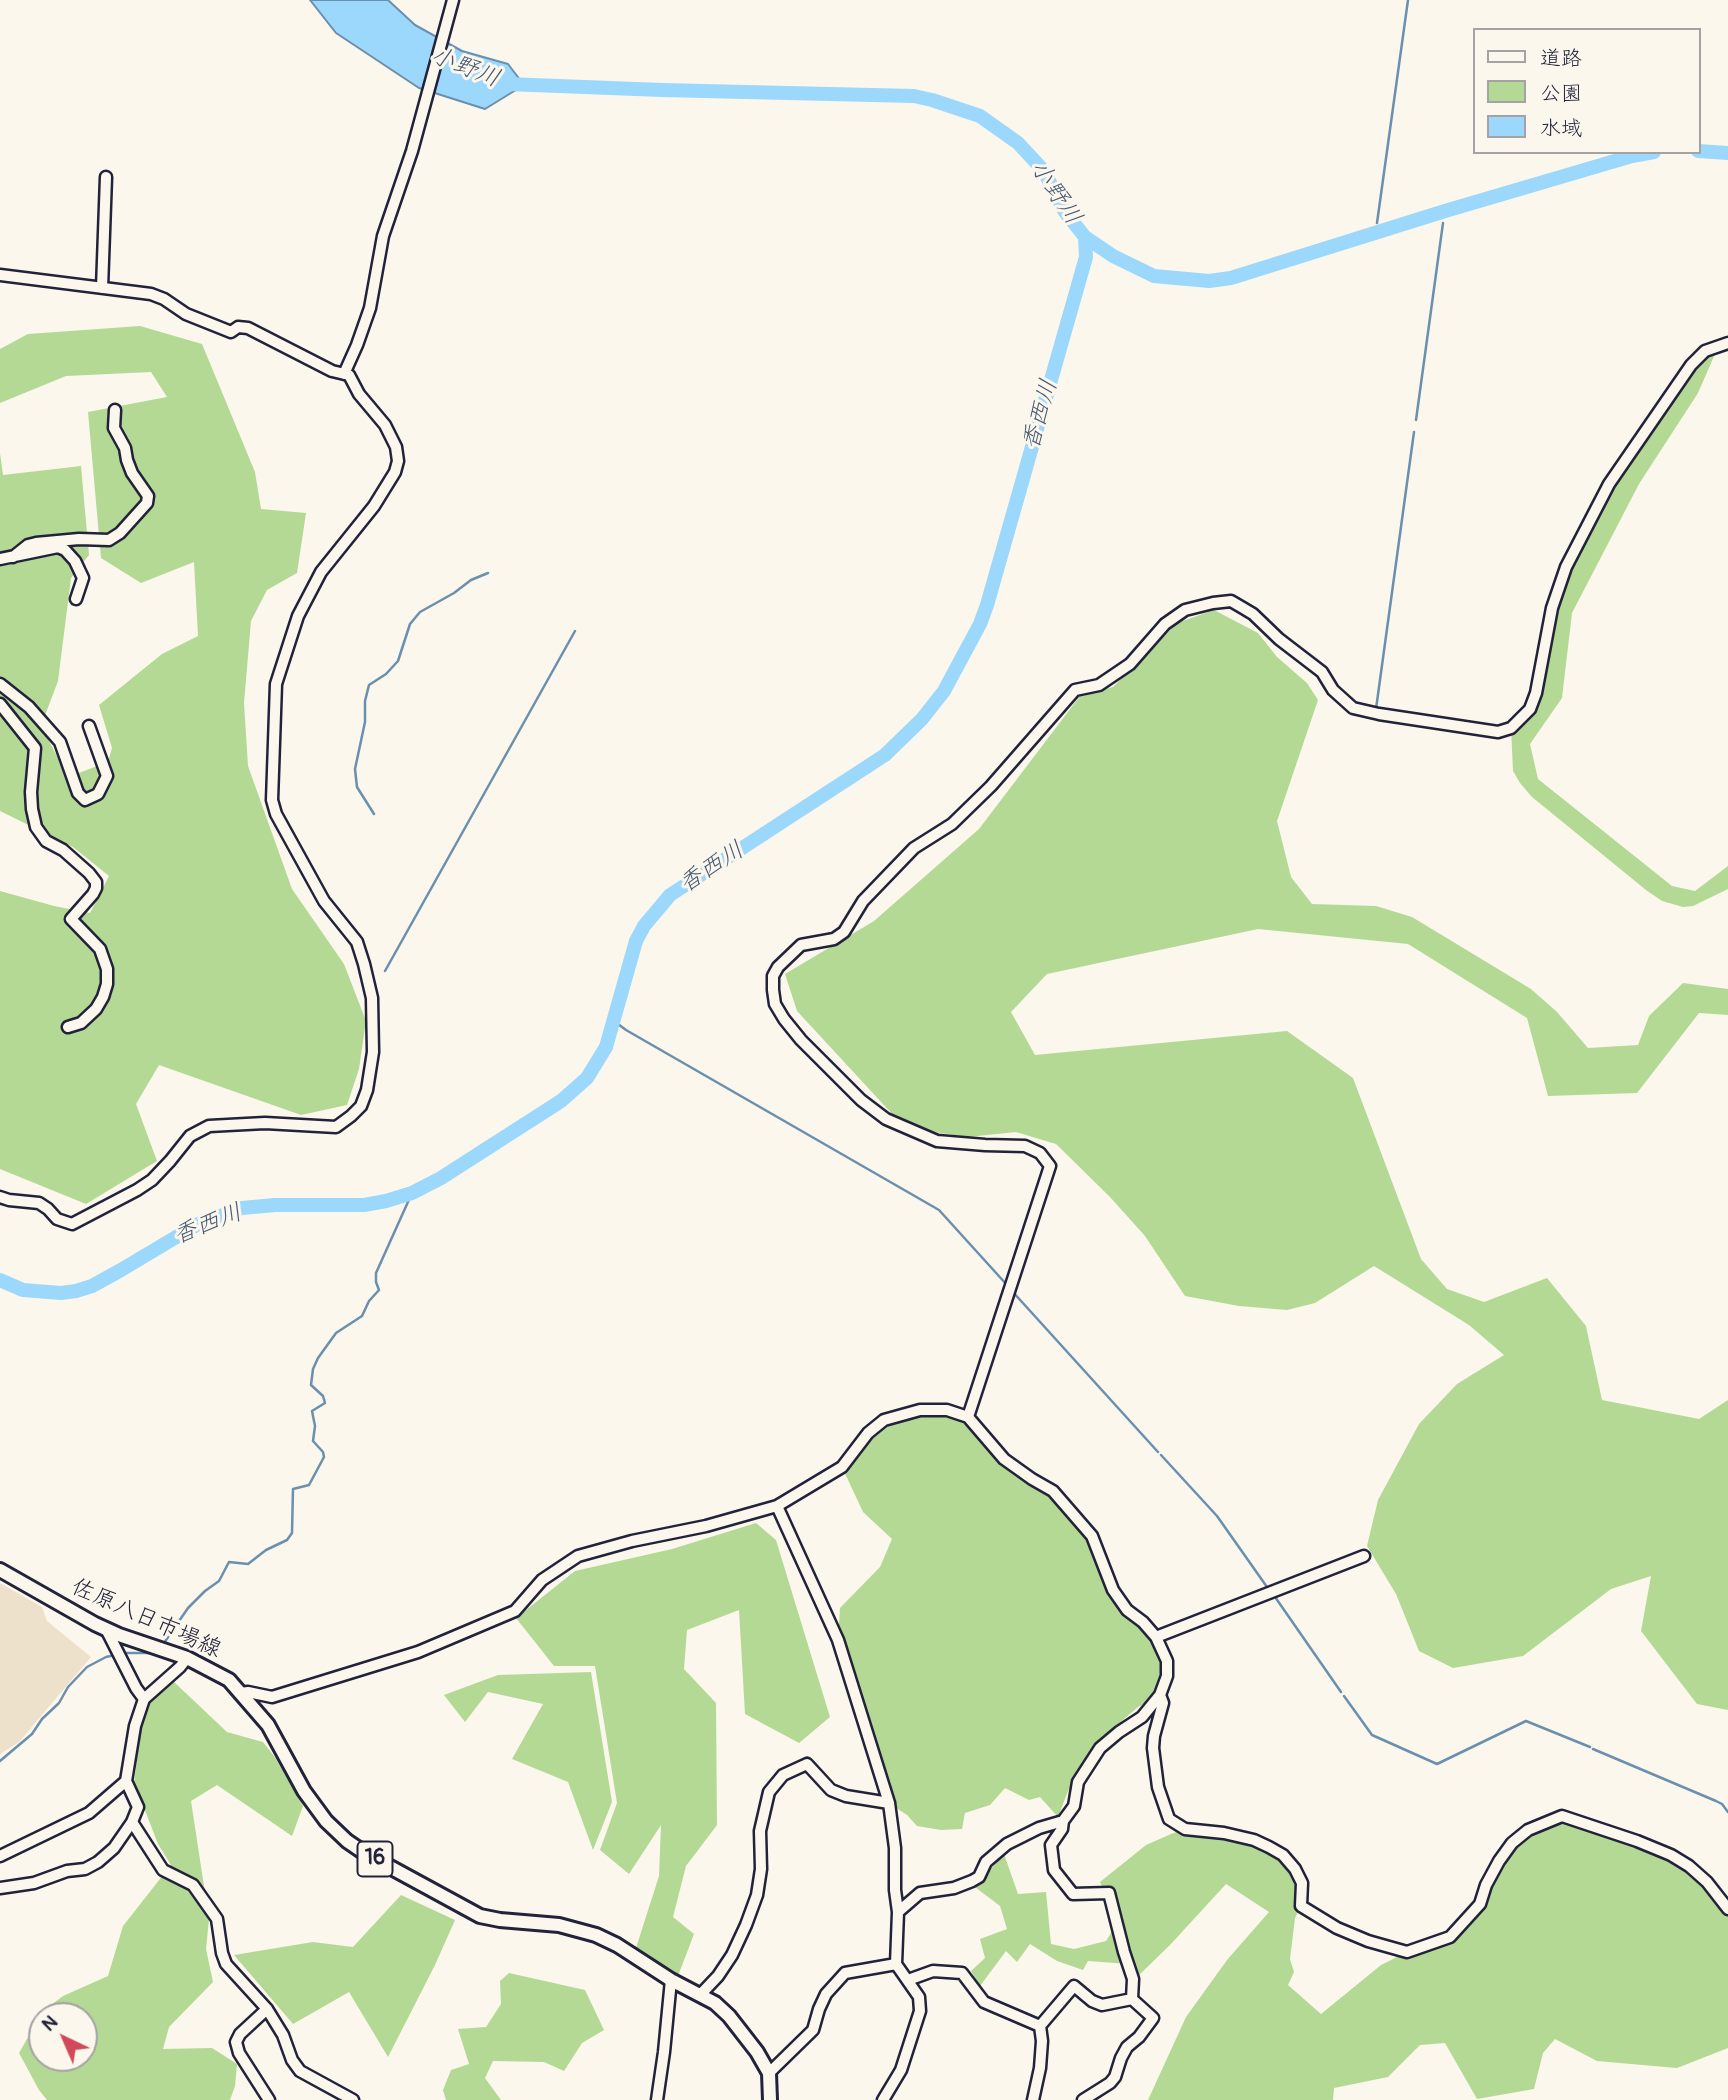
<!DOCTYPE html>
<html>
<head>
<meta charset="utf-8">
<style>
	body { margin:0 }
	#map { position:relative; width:1728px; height:2100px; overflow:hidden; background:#fbf7ec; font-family:Pangolin,"Klee One",sans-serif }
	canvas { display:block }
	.legend { position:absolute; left:1473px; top:28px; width:228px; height:126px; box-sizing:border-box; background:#fbf7ec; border:2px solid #a4a2a5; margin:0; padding:9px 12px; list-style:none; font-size:21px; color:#22223b }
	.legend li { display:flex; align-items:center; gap:14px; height:35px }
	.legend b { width:35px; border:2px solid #a4a2a5 }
	.north { position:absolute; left:28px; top:2002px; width:70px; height:70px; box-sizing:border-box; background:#fbf7ec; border:2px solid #a4a2a5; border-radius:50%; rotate:316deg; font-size:19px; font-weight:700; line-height:28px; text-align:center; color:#22223b }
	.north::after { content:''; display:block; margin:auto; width:24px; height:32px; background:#d1495b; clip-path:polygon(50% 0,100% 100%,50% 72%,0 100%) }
</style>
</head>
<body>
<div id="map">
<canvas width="1728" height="2100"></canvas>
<ul class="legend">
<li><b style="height:9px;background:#fbf7ec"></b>道路</li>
<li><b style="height:19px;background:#b4d994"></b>公園</li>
<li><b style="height:19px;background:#9cd7fc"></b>水域</li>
</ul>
<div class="north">N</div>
</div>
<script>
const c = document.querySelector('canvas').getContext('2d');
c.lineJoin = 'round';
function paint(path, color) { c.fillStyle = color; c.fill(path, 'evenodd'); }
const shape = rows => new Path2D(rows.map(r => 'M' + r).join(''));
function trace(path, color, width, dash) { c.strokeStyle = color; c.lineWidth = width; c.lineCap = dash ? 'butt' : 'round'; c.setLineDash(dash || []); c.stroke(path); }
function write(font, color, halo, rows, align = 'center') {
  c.font = font + ' Pangolin,"Klee One",sans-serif'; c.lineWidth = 6; c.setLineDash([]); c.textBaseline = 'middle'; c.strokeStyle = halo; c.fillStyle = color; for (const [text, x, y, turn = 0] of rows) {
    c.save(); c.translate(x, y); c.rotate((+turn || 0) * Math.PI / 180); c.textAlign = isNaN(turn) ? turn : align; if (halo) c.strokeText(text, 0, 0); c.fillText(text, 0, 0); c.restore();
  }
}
const built = shape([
	[0,1583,42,1607,47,1621,91,1657,19,1742,0,1754]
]);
const green = shape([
	[140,326,202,344,255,472,261,509,306,513,297,573,267,590,251,621,244,703,248,766,292,889,344,964,366,1021,359,1069,347,1105,301,1115,159,1065,136,1104,157,1161,86,1204,0,1169,0,891,54,906,90,913,109,876,73,847,0,811,0,453,3,475,81,466,89,555,71,578,58,681,41,726,68,777,108,762,112,748,99,705,162,654,198,636,194,562,141,583,101,558,88,412,167,397,151,372,66,376,0,403,0,349,28,334],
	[1718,347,1698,393,1639,484,1572,613,1562,698,1530,744,1538,779,1672,886,1695,891,1728,866,1728,889,1693,906,1683,907,1662,901,1646,890,1532,797,1520,783,1513,771,1511,728,1530,709,1552,608,1589,520,1691,365],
	[1214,610,1258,633,1277,657,1307,683,1318,700,1277,821,1291,877,1312,904,1376,906,1412,917,1531,989,1557,1012,1588,1048,1638,1045,1649,1016,1683,983,1728,989,1728,1015,1699,1013,1637,1093,1548,1096,1527,1018,1408,944,1258,929,1047,974,1011,1012,1035,1055,1287,1031,1353,1078,1421,1259,1447,1289,1484,1302,1547,1278,1586,1326,1602,1400,1699,1419,1728,1400,1728,1710,1697,1704,1641,1631,1651,1576,1611,1589,1523,1656,1453,1668,1419,1651,1396,1594,1367,1546,1378,1500,1419,1424,1457,1384,1504,1355,1469,1325,1374,1266,1315,1303,1287,1310,1239,1306,1185,1296,1145,1236,1110,1197,1056,1144,1016,1132,968,1137,933,1132,894,1116,797,1011,785,974,874,921,979,829,1080,696,1113,687,1177,623],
	[920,1410,968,1417,1004,1459,1053,1491,1092,1536,1113,1590,1143,1622,1167,1661,1160,1695,1138,1707,1103,1737,1068,1791,1058,1817,1040,1797,1029,1800,1005,1788,990,1805,965,1813,962,1829,941,1830,917,1826,907,1815,889,1803,838,1640,840,1608,880,1567,892,1539,863,1512,842,1467,884,1420],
	[756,1523,776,1540,830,1717,799,1743,745,1714,739,1610,687,1630,684,1669,716,1703,717,1825,686,1866,673,1917,694,1934,678,1976,636,1948,659,1876,661,1825,629,1874,600,1850,617,1803,595,1666,554,1666,516,1618,575,1571,672,1549],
	[591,1672,612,1802,593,1850,568,1782,512,1759,543,1704,488,1692,465,1722,444,1695,498,1675],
	[173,1681,227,1732,263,1742,274,1756,303,1806,292,1836,217,1785,191,1801,209,1919,206,1949,213,1982,169,2027,163,2049,212,2048,237,2064,235,2086,230,2100,47,2100,39,2090,19,2053,43,2011,63,1996,108,1976,123,1926,171,1865,158,1844,134,1782,143,1714,151,1698],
	[42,2016,84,2016,84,2058,42,2058],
	[1562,1816,1689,1866,1728,1909,1728,2048,1677,2068,1597,2061,1555,2039,1543,2053,1534,2089,1477,2099,1445,2043,1420,2045,1388,2077,1334,2088,1333,2100,1148,2100,1186,2017,1227,1960,1269,1912,1226,1884,1170,1945,1135,1979,1129,1964,1088,1961,1083,1970,1057,1961,1030,1944,1017,1962,1006,1951,980,1986,971,1971,985,1958,980,1939,1007,1929,1000,1906,975,1887,1004,1854,1018,1894,1046,1892,1051,1944,1074,1949,1106,1941,1118,1922,1100,1882,1146,1845,1171,1834,1185,1829,1254,1840,1295,1869,1301,1906,1295,1918,1290,1959,1294,1972,1288,1985,1321,2014,1381,1965,1407,1952,1450,1937,1480,1904,1512,1843],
	[401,1895,455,1920,435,1965,388,2057,349,1992,293,2024,234,1955,313,1942,353,1947],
	[509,1973,585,1990,604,2030,582,2043,564,2071,544,2062,493,2061,485,2078,501,2100,446,2100,443,2090,451,2070,469,2064,458,2029,486,2027,501,2004,500,1981]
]);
const water = shape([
	[310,0,388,0,415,25,462,51,508,64,524,85,485,109,419,88,336,33,310,0]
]);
const stream = shape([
	[1445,214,1445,211],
	[1377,223,1408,0],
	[1375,234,1376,229],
	[1416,420,1443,223],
	[1376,709,1414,432],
	[374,814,357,787,355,769,365,722,365,701,369,685,386,674,398,661,410,624,420,612,454,593,471,580,488,573],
	[385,971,575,631],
	[614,1021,626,1030,939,1210,1007,1285],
	[1012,1291,1158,1452],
	[1161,1455,1217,1516,1267,1587],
	[1273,1594,1341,1692],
	[164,1643,188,1608,205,1591,219,1581,229,1562,248,1564,266,1550,287,1540,292,1533,293,1489,309,1485,324,1457,323,1452,313,1441,315,1426,312,1411,325,1403,323,1396,311,1385,313,1369,318,1358,336,1333,362,1316,369,1301,379,1290,376,1282,376,1273,412,1193],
	[123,1653,155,1653],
	[1344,1696,1372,1735,1437,1764,1526,1721,1590,1747],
	[1593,1749,1716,1801,1722,1804,1728,1812],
	[0,1761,32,1734,42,1719,59,1703,68,1687,87,1667,106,1657,115,1655]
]);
const river = shape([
	[507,84,662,90,914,96,932,100,980,116,1018,143,1044,171,1065,212,1085,237,1113,256,1154,276,1209,281,1231,278,1445,211,1632,156,1654,152],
	[1698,151,1728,153],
	[0,1280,23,1290,61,1293,76,1291,92,1286,121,1270,198,1224,242,1208,275,1205,364,1205,386,1201,412,1193,441,1178,561,1101,587,1078,606,1047,636,941,644,926,670,895,885,755,922,719,944,691,980,624,987,605,1086,257,1085,237]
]);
const minor = shape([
	[0,275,151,294,164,299,186,314,231,332,238,327,248,328,332,371,349,375,359,394,385,425,396,447,398,461,395,472,374,506,321,572,298,616,276,684,272,800,276,814,324,901,357,942,364,964,372,998,373,1052,367,1090,361,1106,351,1116,336,1127,265,1123,209,1126,190,1136,170,1161,152,1180,137,1190,72,1224,57,1219,48,1209,39,1203,9,1200,0,1197],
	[102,288,106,177],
	[344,374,357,345,370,308,383,236,412,151,453,0],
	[13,557,28,545,36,543,79,539,109,540,120,533,147,503,148,496,132,473,127,460,125,448,114,428,115,410],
	[0,559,58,547,65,550,75,561,83,578,76,599],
	[0,684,29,707,60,742,78,793,85,800,98,794,107,776,89,726],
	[0,704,35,748,31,792,32,809,36,827,46,841,63,850,89,873,96,882,96,888,93,894,71,919,100,949,107,969,107,984,103,997,96,1009,81,1023,68,1027],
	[968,1417,1050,1166,1040,1153,1025,1146,985,1145,937,1141,886,1119,861,1100,801,1040,784,1019,775,1004,773,990,773,976,778,967,801,945,834,939,844,932,863,901,914,848,952,824,991,786,1075,690,1099,685,1130,664,1165,624,1185,610,1213,603,1231,601,1243,608,1253,614,1279,639,1322,672,1333,690,1353,708,1379,714,1498,732,1511,728,1530,709,1536,693,1552,608,1566,567,1609,484,1691,365,1705,351,1728,343],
	[777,1506,838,1640,889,1803,895,1848,895,1890,898,1912,896,1964,919,1997,920,2011,901,2070,883,2100],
	[106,1629,136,1688,144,1699],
	[1156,1637,1364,1556],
	[241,1693,248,1692,272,1697,418,1652,515,1611,542,1580,578,1556,632,1541,706,1526,777,1506,842,1467,868,1433,884,1420,920,1410,947,1410,968,1417,1004,1459,1032,1479,1053,1491,1092,1536,1113,1590,1127,1610,1143,1622,1156,1637,1167,1661,1167,1676,1160,1695,1142,1717,1119,1732,1100,1748,1078,1782,1074,1806,1063,1821,1039,1828,1007,1844,986,1862,979,1877,972,1881,954,1888,920,1893,898,1912],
	[1160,1695,1163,1703,1154,1736,1153,1748,1158,1787,1169,1819,1185,1829,1224,1833,1254,1840,1269,1847,1283,1855,1295,1869,1302,1883,1301,1906,1337,1928,1368,1941,1407,1952,1450,1937,1480,1904,1486,1885,1499,1861,1512,1843,1528,1830,1562,1816,1637,1841,1671,1855,1689,1866,1707,1882,1728,1909],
	[1063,1821,1062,1829,1051,1845,1054,1870,1073,1894,1109,1893,1124,1952,1133,1979,1132,1999,1153,2018,1139,2037,1127,2047,1121,2058,1115,2077,1110,2083,1083,2100],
	[132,1822,163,1870,193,1885,217,1919,222,1953,226,1964,267,2009,283,2035,292,2060,300,2071,353,2100],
	[0,1856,89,1813,126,1781,135,1726,144,1699,180,1667,187,1658],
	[0,1888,34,1883,67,1871,85,1869,98,1862,114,1848,132,1822,138,1807,126,1781],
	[908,1980,933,1971,962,1973,984,2002,1040,2026,1042,2041,1040,2068,1033,2100],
	[700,1995,718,1976,732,1955,746,1925,757,1895,761,1869,760,1831,769,1792,783,1775,807,1764,831,1790,846,1796,889,1803],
	[267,2009,240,2034,236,2042,239,2053,269,2100],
	[1040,2026,1074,1986,1092,2001,1102,2005,1132,1999],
	[769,2073,813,2030,819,2009,826,1994,845,1973,896,1964],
	[657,2100,664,2052,671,1980]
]);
const major = shape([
	[0,1570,95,1624,119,1635,187,1658,229,1680,268,1725,304,1791,326,1821,347,1841,366,1854,480,1916,500,1920,559,1925,596,1935,617,1945,671,1980,715,2003,729,2016,757,2052,769,2073,770,2100]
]);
const shields = [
	[375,1859,35]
];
const shieldNames = [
	["16",375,1859]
];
const streetNames = [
	["佐原八日市場線",146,1619,24]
];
const waterNames = [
	["小野川",465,68,21],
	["小野川",1055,193,56],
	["香西川",1041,415,-74],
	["香西川",712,868,-33],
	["香西川",208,1225,-21]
];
paint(built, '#eee1cc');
paint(green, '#b4d994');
paint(water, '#9cd7fc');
trace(water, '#6b8faf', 2);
trace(stream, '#6b8faf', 2.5);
trace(river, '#9cd7fc', 14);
trace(minor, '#22223b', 15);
trace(major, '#22223b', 18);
trace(minor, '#fbf7ec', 10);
trace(major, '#fbf7ec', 12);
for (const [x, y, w] of shields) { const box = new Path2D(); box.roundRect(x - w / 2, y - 17.5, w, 35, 5); c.fillStyle = '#fbf7ec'; c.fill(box); trace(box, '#22223b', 2); }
write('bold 21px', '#22223b', null, shieldNames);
write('23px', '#22223b', '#fbf7ec', streetNames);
write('italic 24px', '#475875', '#fbf7ec', waterNames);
</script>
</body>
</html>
